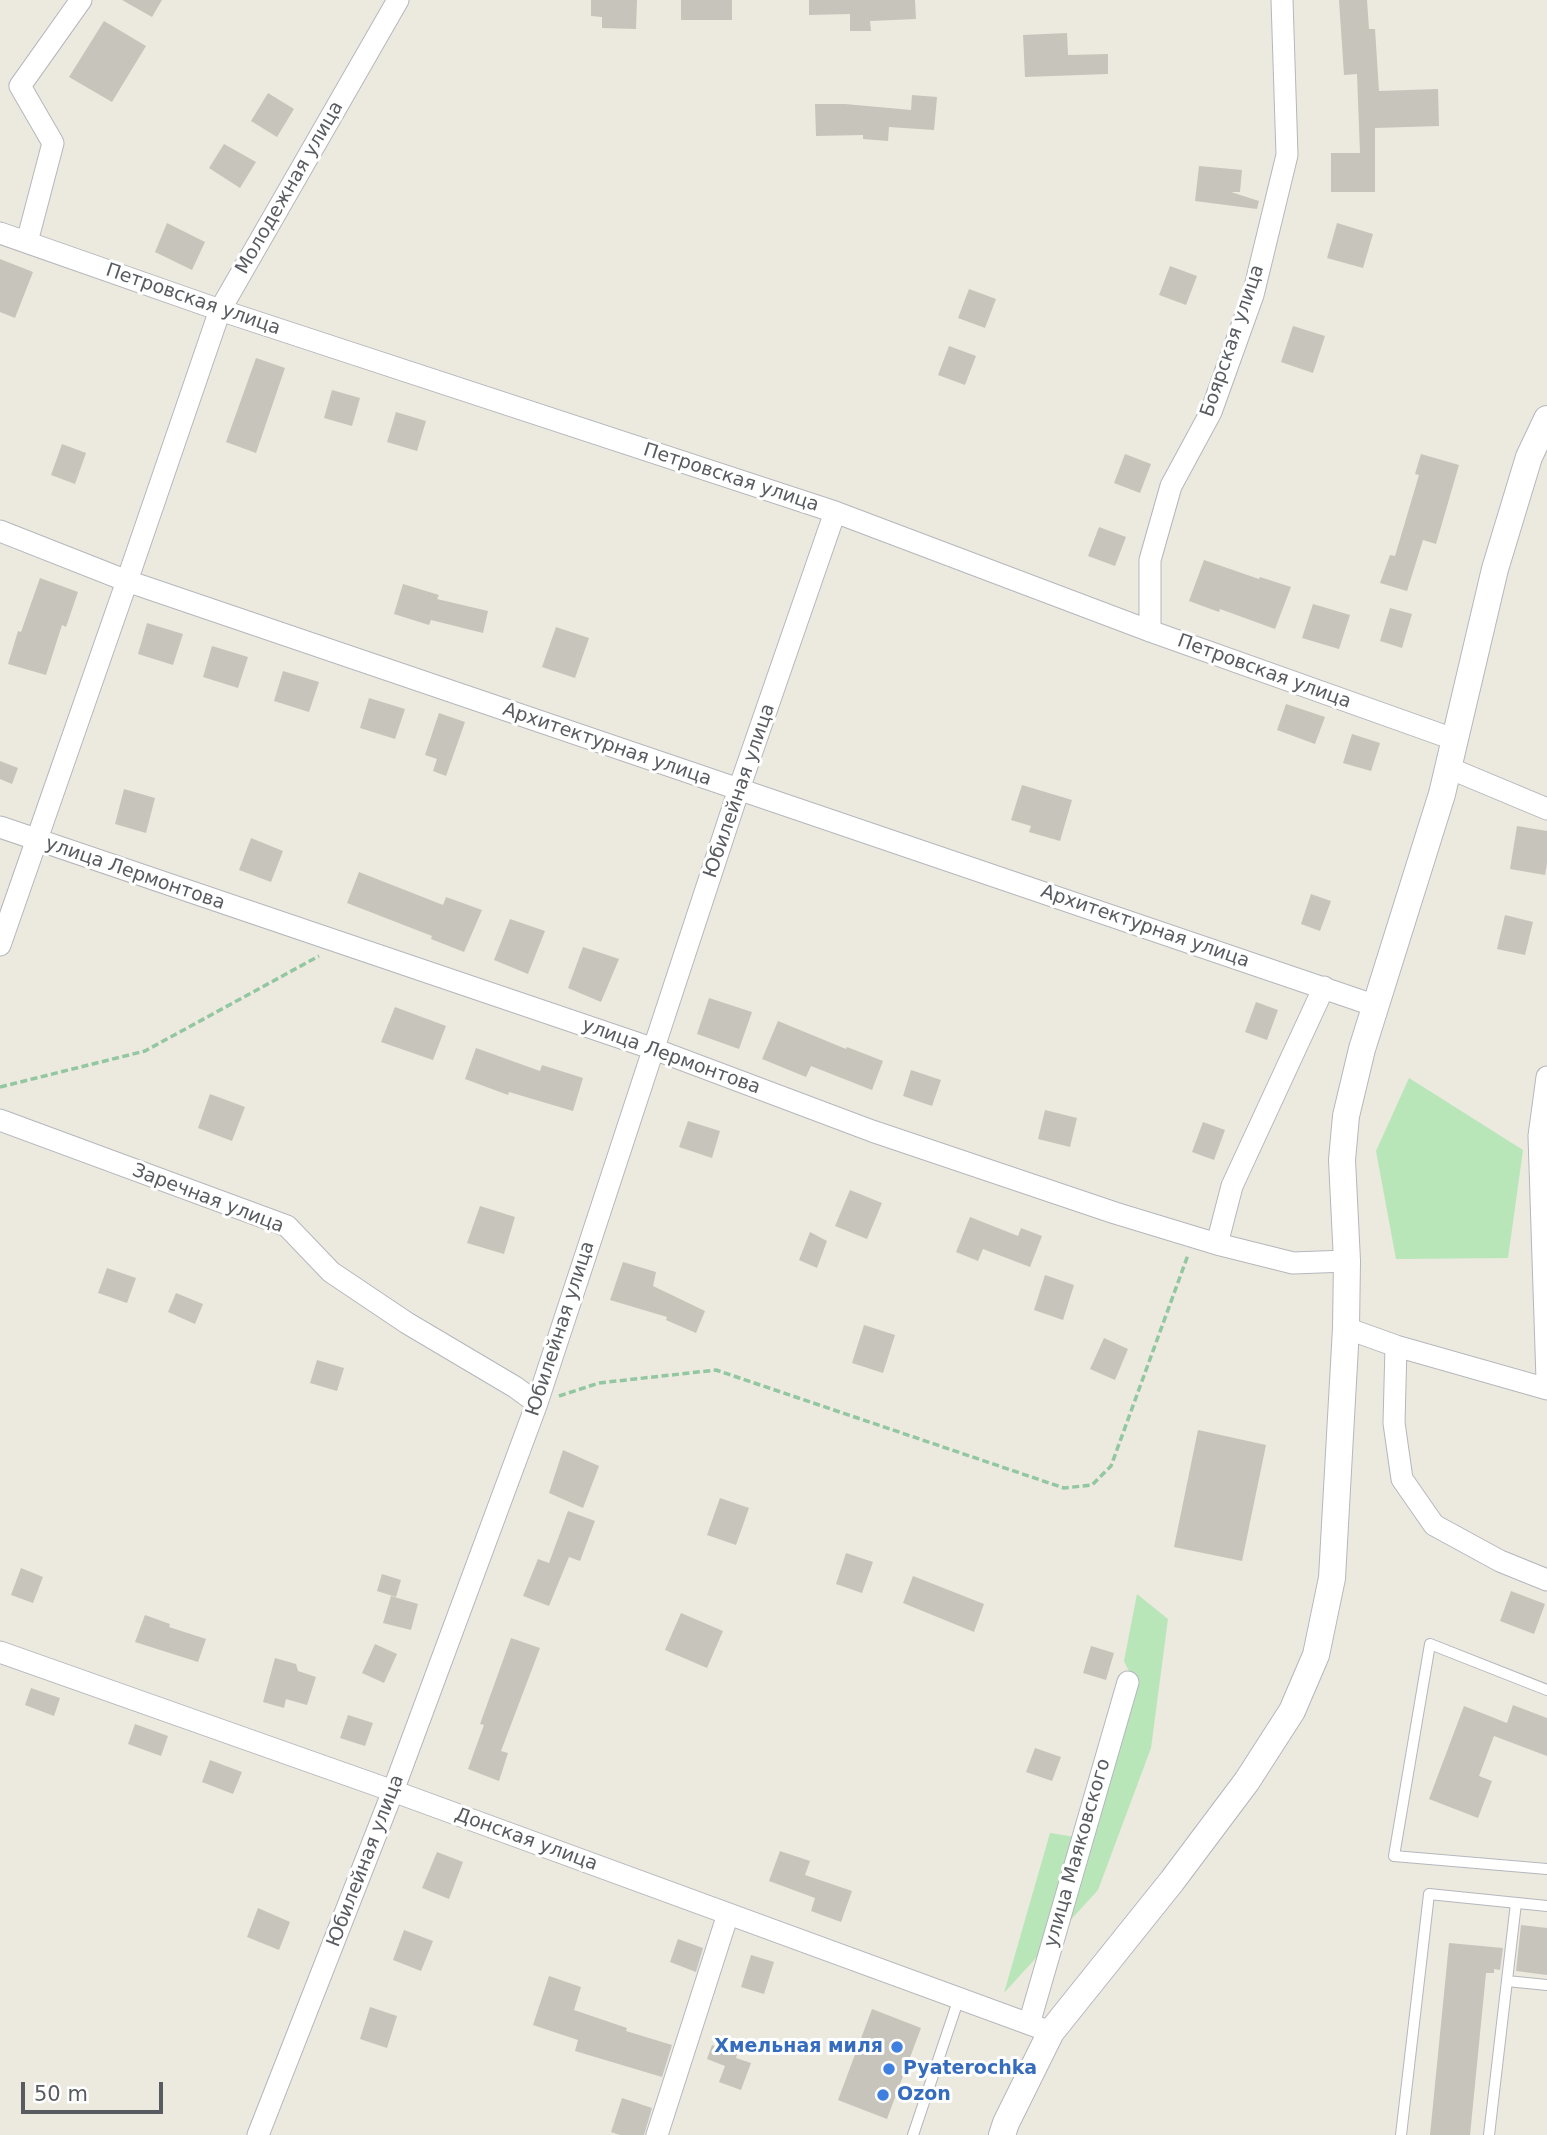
<!DOCTYPE html>
<html>
<head>
<meta charset="utf-8">
<style>
	body { margin:0 }
	#map { position:relative; width:1547px; height:2135px; overflow:hidden; background:#ece9de; font-family:"DejaVu Sans",sans-serif }
	canvas { display:block }
	.scale { position:absolute; left:21px; top:2082px; width:142px; height:32px; box-sizing:border-box; border:4px solid #585c61; border-top:0; padding-left:9px; font-size:21px; line-height:24px; white-space:nowrap; color:#585c61; -webkit-text-stroke:5px #fff; paint-order:stroke }
</style>
</head>
<body>
<div id="map">
<canvas width="1547" height="2135"></canvas>
<div class="scale">50 m</div>
</div>
<script>
const c = document.querySelector('canvas').getContext('2d');
c.lineJoin = 'round';
function paint(path, color) { c.fillStyle = color; c.fill(path, 'evenodd'); }
const shape = rows => new Path2D(rows.map(r => 'M' + r).join(''));
function trace(path, color, width, dash) { c.strokeStyle = color; c.lineWidth = width; c.lineCap = dash ? 'butt' : 'round'; c.setLineDash(dash || []); c.stroke(path); }
function write(font, color, halo, rows, align = 'center') {
  c.font = font + ' "DejaVu Sans",sans-serif'; c.lineWidth = 6; c.setLineDash([]); c.textBaseline = 'middle'; c.strokeStyle = halo; c.fillStyle = color; for (const [text, x, y, turn = 0] of rows) {
    c.save(); c.translate(x, y); c.rotate((+turn || 0) * Math.PI / 180); c.textAlign = isNaN(turn) ? turn : align; if (halo) c.strokeText(text, 0, 0); c.fillText(text, 0, 0); c.restore();
  }
}
const green = shape([
	[1409,1078,1523,1150,1508,1258,1396,1259,1376,1151],
	[1137,1594,1168,1619,1151,1748,1098,1890,1004,1993,1050,1833,1088,1839,1134,1681,1124,1661]
]);
const building = shape([
	[122,0,162,0,152,17],
	[591,0,637,0,636,29,602,28,602,17,591,16],
	[681,0,732,0,732,20,681,20],
	[809,0,915,0,916,19,870,21,871,31,850,31,850,14,809,15],
	[1339,0,1367,0,1369,29,1375,29,1379,91,1438,89,1439,126,1375,128,1375,192,1331,192,1331,153,1360,153,1357,74,1344,75],
	[104,21,146,46,112,102,69,77],
	[1067,33,1068,55,1108,54,1108,74,1025,77,1023,35],
	[268,93,294,109,277,137,251,121],
	[912,95,937,97,934,130,889,127,888,141,863,139,863,135,816,136,815,104,845,104,911,110],
	[224,144,256,162,240,188,209,168],
	[1199,166,1242,170,1240,192,1231,192,1259,201,1257,209,1195,201],
	[167,223,205,242,192,270,155,252],
	[1337,223,1373,234,1363,268,1327,258],
	[0,259,33,272,15,318,0,312],
	[1170,266,1197,276,1186,305,1159,295],
	[969,289,996,299,985,328,958,318],
	[1293,326,1325,336,1313,373,1281,362],
	[949,346,976,356,965,385,938,375],
	[256,358,285,368,256,453,226,442],
	[332,390,360,398,352,426,324,418],
	[396,412,426,421,417,451,387,442],
	[62,444,86,453,75,484,51,475],
	[1125,454,1151,464,1140,493,1114,483],
	[1421,454,1459,465,1436,544,1423,540,1407,591,1380,583,1390,555,1395,556,1419,475,1415,474],
	[1099,527,1126,537,1115,566,1088,556],
	[1204,560,1259,579,1260,577,1291,587,1275,629,1220,609,1219,612,1189,601],
	[40,578,78,592,66,627,62,625,46,675,8,664,18,631,21,632],
	[403,584,439,595,437,599,488,611,483,633,431,620,429,625,394,614],
	[1313,604,1350,615,1339,649,1302,638],
	[1390,608,1412,614,1402,648,1380,641],
	[147,623,183,634,173,665,138,654],
	[556,627,589,638,575,678,542,667],
	[212,646,248,657,238,688,203,677],
	[283,671,319,682,309,712,274,701],
	[369,698,405,709,395,739,360,728],
	[1286,704,1325,717,1315,744,1277,730],
	[439,713,465,722,446,776,433,771,437,759,425,755],
	[1352,734,1380,743,1371,771,1343,763],
	[0,761,18,768,12,784,0,779],
	[1022,785,1072,800,1060,841,1029,832,1031,826,1011,820],
	[124,789,155,798,146,833,115,824],
	[1517,826,1547,831,1547,863,1545,875,1510,869],
	[251,838,283,851,271,882,239,870],
	[359,872,443,905,446,897,482,910,464,952,431,939,432,936,347,903],
	[1311,894,1331,901,1320,931,1301,924],
	[1505,915,1533,922,1525,955,1497,949],
	[510,919,545,931,528,974,494,960],
	[583,947,619,959,601,1002,568,988],
	[709,998,752,1012,739,1049,697,1034],
	[1256,1002,1278,1010,1267,1040,1245,1032],
	[395,1007,446,1026,433,1060,381,1042],
	[778,1021,846,1049,847,1047,883,1061,872,1090,811,1066,806,1077,762,1059],
	[476,1048,540,1071,542,1065,583,1078,573,1111,509,1092,508,1095,465,1079],
	[911,1070,941,1080,932,1106,903,1096],
	[210,1094,245,1107,232,1141,198,1128],
	[1045,1110,1077,1118,1070,1147,1038,1139],
	[688,1121,720,1131,712,1158,679,1147],
	[1203,1122,1225,1130,1214,1160,1192,1152],
	[850,1190,882,1203,867,1239,835,1226],
	[480,1206,515,1217,504,1254,467,1243],
	[970,1217,1018,1236,1021,1228,1042,1236,1030,1267,983,1249,978,1261,956,1252],
	[810,1232,827,1241,817,1268,799,1260],
	[623,1262,656,1272,653,1286,705,1311,696,1333,666,1320,667,1317,610,1300],
	[107,1268,136,1278,127,1303,98,1293],
	[1045,1275,1074,1285,1063,1320,1034,1310],
	[176,1293,203,1304,195,1324,168,1312],
	[864,1325,895,1335,883,1373,852,1363],
	[1104,1338,1128,1349,1115,1380,1090,1369],
	[317,1360,344,1368,337,1391,310,1383],
	[1198,1430,1266,1445,1242,1561,1174,1547],
	[563,1450,599,1466,583,1508,549,1493],
	[720,1498,749,1508,736,1545,707,1535],
	[568,1511,595,1521,580,1561,569,1557,549,1606,523,1596,538,1559,549,1563],
	[846,1553,873,1562,862,1593,836,1584],
	[21,1568,43,1577,33,1603,11,1595],
	[382,1574,401,1580,396,1597,377,1591],
	[913,1576,984,1604,974,1632,903,1603],
	[1511,1591,1545,1604,1534,1634,1500,1621],
	[391,1596,418,1604,411,1630,383,1623],
	[681,1613,723,1631,707,1668,665,1650],
	[145,1615,170,1624,169,1627,206,1639,198,1662,135,1642],
	[511,1638,540,1648,501,1751,508,1753,499,1781,468,1769,484,1725,480,1724],
	[375,1644,397,1654,384,1683,362,1673],
	[1091,1646,1114,1653,1106,1680,1083,1673],
	[275,1658,296,1664,298,1671,316,1677,307,1705,286,1699,284,1708,263,1702],
	[31,1688,60,1698,54,1716,25,1705],
	[1513,1705,1547,1718,1547,1756,1494,1736,1479,1776,1492,1781,1478,1818,1429,1799,1464,1706,1507,1723],
	[348,1715,373,1723,365,1746,340,1738],
	[135,1724,168,1736,161,1756,128,1744],
	[1035,1748,1061,1757,1052,1781,1026,1772],
	[210,1760,242,1772,233,1794,202,1782],
	[780,1851,810,1861,805,1875,852,1891,841,1922,811,1911,815,1898,769,1881],
	[437,1852,463,1862,449,1899,422,1888],
	[258,1908,290,1922,279,1950,247,1937],
	[1521,1925,1547,1928,1547,1975,1516,1971],
	[404,1930,433,1941,421,1971,393,1960],
	[678,1939,703,1948,696,1972,670,1962],
	[1449,1943,1503,1948,1500,1970,1494,1969,1494,1973,1486,1973,1470,2135,1430,2135],
	[751,1955,774,1962,764,1994,741,1987],
	[549,1976,581,1987,574,2010,627,2028,626,2031,672,2045,662,2077,575,2051,578,2040,533,2025],
	[370,2007,397,2016,387,2048,360,2039],
	[872,2009,921,2028,887,2119,838,2100],
	[712,2045,737,2054,736,2058,751,2063,741,2090,719,2082,725,2066,707,2059],
	[622,2098,652,2108,644,2135,620,2135,611,2132]
]);
const path = shape([
	[0,1087,145,1051,319,956],
	[559,1396,599,1383,716,1370,1064,1488,1092,1485,1111,1466,1188,1255]
]);
const service = shape([
	[1547,1690,1430,1644,1394,1856,1547,1869],
	[1507,1981,1547,1985],
	[913,2135,959,1998],
	[1401,2135,1429,1894,1547,1906],
	[1489,2135,1516,1903]
]);
const minor = shape([
	[0,233,220,310,835,512,1150,631,1456,740],
	[27,242,53,143,20,86,81,0],
	[0,531,127,581,1376,1006],
	[1150,631,1150,560,1171,486,1211,412,1253,295,1287,155,1282,0],
	[1449,768,1547,809],
	[0,827,654,1049,872,1131,1115,1213,1217,1244,1293,1263,1347,1261],
	[0,945,127,581,220,310,398,0],
	[1547,1077,1539,1136,1547,1380],
	[0,1120,287,1226,331,1272,407,1323,515,1387,537,1403],
	[1217,1244,1232,1186,1324,987],
	[1346,1328,1396,1346,1547,1389],
	[1396,1346,1394,1423,1402,1479,1434,1525,1500,1561,1547,1580],
	[0,1652,393,1791,1051,2032],
	[1029,2024,1128,1682],
	[258,2135,393,1791,537,1403,739,789,835,512],
	[657,2135,728,1914]
]);
const tertiary = shape([
	[1002,2135,1006,2123,1051,2032,1172,1881,1247,1781,1292,1711,1316,1655,1332,1578,1346,1328,1347,1261,1342,1160,1346,1116,1362,1049,1442,794,1495,569,1529,457,1547,419]
]);
const markers = [
	[897,2047,7,"#3f7fe0"],
	[889,2069,7,"#3f7fe0"],
	[883,2095,7,"#3f7fe0"]
];
const streetNames = [
	["Молодежная улица",290,188,-60],
	["Петровская улица",193,300,19],
	["Боярская улица",1233,341,-71],
	["Петровская улица",731,478,18],
	["Петровская улица",1264,672,20],
	["Архитектурная улица",607,745,19],
	["Юбилейная улица",740,791,-71],
	["улица Лермонтова",135,874,19],
	["Архитектурная улица",1145,927,19],
	["улица Лермонтова",671,1057,20],
	["Заречная улица",208,1199,21],
	["Юбилейная улица",561,1329,-72],
	["Донская улица",526,1840,20],
	["улица Маяковского",1078,1853,-74],
	["Юбилейная улица",366,1861,-69]
];
const shopNames = [
	["Хмельная миля",883,2047,"right"],
	["Pyaterochka",903,2069],
	["Ozon",897,2095]
];
paint(green, '#b8e6b9');
paint(building, '#c7c4bc');
trace(service, '#b5b7bd', 12);
trace(minor, '#b5b7bd', 23);
trace(tertiary, '#b5b7bd', 28);
trace(path, '#92c7a1', 3.5, [7, 3.5]);
trace(service, '#fff', 10);
trace(minor, '#fff', 21);
trace(tertiary, '#fff', 26);
for (const [x, y, r, color] of markers) { const dot = new Path2D(); dot.arc(x, y, r, 0, 2 * Math.PI); c.fillStyle = color; c.fill(dot); trace(dot, '#fff', 2.5); }
write('19px', '#585c61', '#fff', streetNames);
write('bold 19px', '#366cbe', '#fff', shopNames, 'left');
</script>
</body>
</html>
